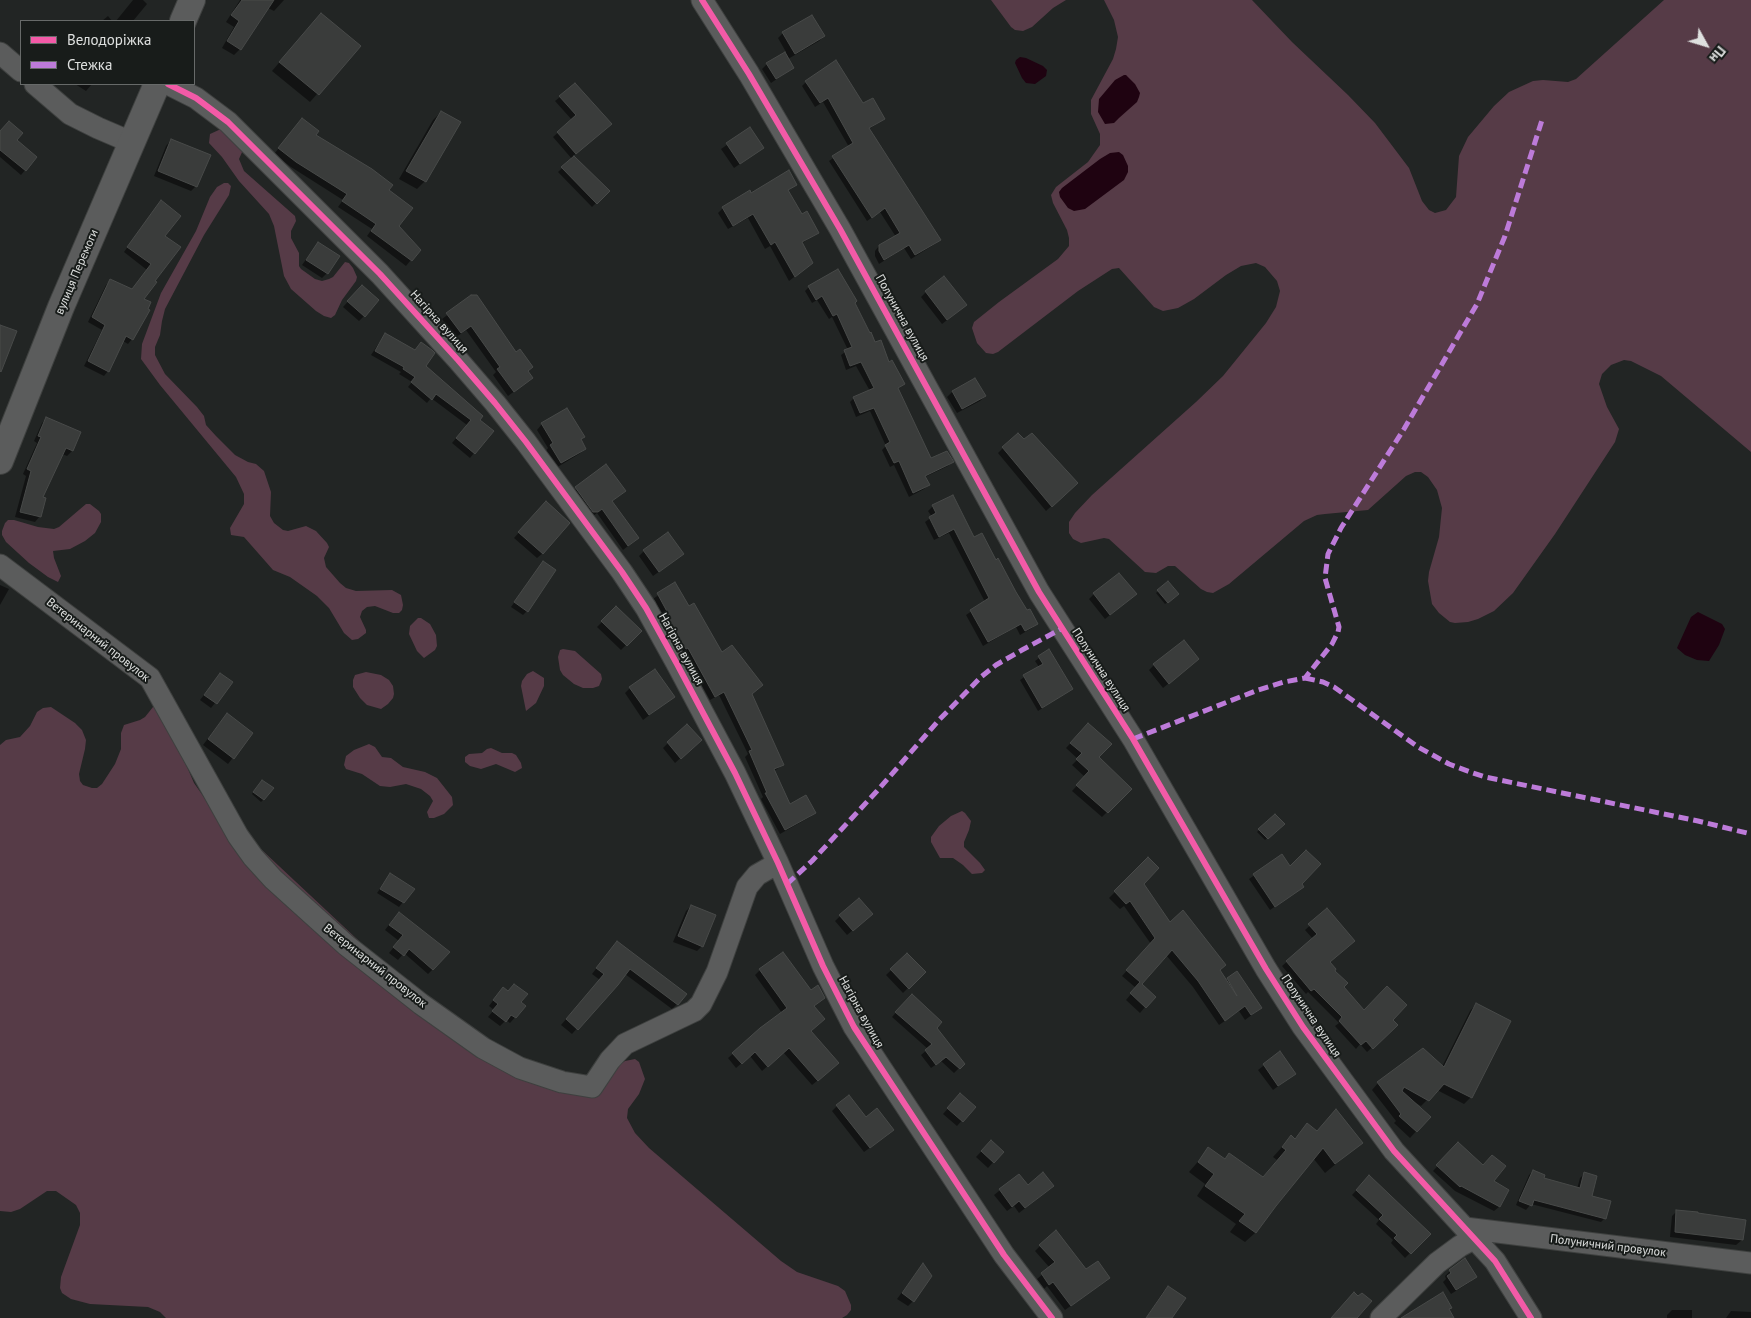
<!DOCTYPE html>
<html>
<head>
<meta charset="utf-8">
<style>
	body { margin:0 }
	#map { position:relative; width:1751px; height:1318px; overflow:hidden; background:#222524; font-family:"PT Sans",sans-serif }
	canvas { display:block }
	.legend { position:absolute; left:20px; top:20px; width:175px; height:65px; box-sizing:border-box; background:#181c1a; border:1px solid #676a69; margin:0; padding:6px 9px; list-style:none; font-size:15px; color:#dee0df }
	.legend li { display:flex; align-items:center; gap:10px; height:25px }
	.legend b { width:25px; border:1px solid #676a69 }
	.north { position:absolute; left:1681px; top:20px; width:50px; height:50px; -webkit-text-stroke:4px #181c1a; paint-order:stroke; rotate:129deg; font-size:14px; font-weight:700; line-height:20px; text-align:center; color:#dee0df }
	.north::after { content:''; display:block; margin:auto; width:18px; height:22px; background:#dee0df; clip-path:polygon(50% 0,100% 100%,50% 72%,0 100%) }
</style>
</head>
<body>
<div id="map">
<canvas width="1751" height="1318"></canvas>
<ul class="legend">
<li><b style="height:6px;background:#f35aa7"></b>Велодоріжка</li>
<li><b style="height:6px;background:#bd7bd9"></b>Стежка</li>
</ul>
<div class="north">Пн</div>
</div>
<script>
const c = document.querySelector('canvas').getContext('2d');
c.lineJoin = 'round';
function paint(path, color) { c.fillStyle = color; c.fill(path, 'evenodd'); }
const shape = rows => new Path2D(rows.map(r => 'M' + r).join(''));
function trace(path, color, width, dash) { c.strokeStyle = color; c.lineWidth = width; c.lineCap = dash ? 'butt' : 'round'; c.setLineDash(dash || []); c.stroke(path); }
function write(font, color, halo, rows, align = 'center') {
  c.font = font + ' "PT Sans",sans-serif'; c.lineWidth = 4; c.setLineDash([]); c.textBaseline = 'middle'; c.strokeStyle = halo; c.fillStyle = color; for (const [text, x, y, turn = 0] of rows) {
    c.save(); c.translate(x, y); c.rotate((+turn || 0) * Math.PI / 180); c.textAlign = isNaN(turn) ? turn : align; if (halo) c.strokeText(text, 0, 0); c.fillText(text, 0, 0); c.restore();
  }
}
const green = shape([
	[991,0,1066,0,1053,8,1032,27,1023,31,1015,30,1011,27],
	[1104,0,1252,0,1292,42,1348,95,1375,123,1409,168,1422,201,1429,210,1435,213,1446,210,1456,197,1459,156,1468,137,1494,106,1509,92,1533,81,1543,80,1568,82,1576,79,1664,0,1751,0,1751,452,1661,376,1631,361,1624,360,1611,365,1602,374,1599,384,1607,407,1619,429,1615,442,1555,534,1513,593,1494,611,1478,619,1468,622,1455,623,1450,622,1439,613,1432,604,1428,581,1429,572,1439,537,1442,508,1437,490,1428,477,1421,472,1415,472,1406,476,1368,510,1325,514,1317,515,1304,521,1229,584,1213,593,1207,592,1201,589,1175,566,1168,566,1156,573,1145,572,1109,539,1104,538,1081,543,1073,539,1069,533,1069,522,1075,513,1092,495,1196,402,1223,376,1266,323,1276,307,1280,291,1277,281,1265,267,1256,263,1241,266,1226,275,1194,299,1178,308,1163,311,1154,307,1119,268,1112,269,1078,291,998,352,993,354,986,353,977,343,972,328,974,322,999,302,1058,259,1069,246,1069,238,1067,230,1053,203,1051,195,1056,187,1088,162,1100,145,1100,134,1091,114,1091,100,1113,59,1116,49,1118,37,1114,20],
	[221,129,243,150,239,159,244,171,295,216,296,221,291,231,291,238,299,253,299,266,301,269,315,279,322,281,329,279,333,277,345,262,349,263,353,268,357,277,356,281,342,300,335,315,331,318,324,316,316,311,291,289,284,276,274,226,269,214,239,181,222,157,209,143,210,134],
	[224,183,228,183,231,186,229,195,204,235,165,309,162,321,160,335,155,347,155,355,165,374,197,407,204,416,206,425,216,436,235,455,248,462,256,464,264,471,271,492,270,516,274,523,283,530,288,531,306,526,316,531,327,543,329,547,324,558,326,567,340,583,346,588,356,591,392,590,401,595,403,605,402,610,399,613,393,613,375,606,367,607,362,611,360,617,366,630,366,633,358,639,352,640,344,633,329,608,317,596,290,577,273,570,244,537,231,535,230,528,244,504,244,494,236,477,160,385,141,359,142,344,161,293,196,231,210,197,217,187],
	[86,504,90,504,99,511,101,514,101,522,95,533,85,541,70,549,53,551,54,558,61,576,58,582,48,577,29,563,6,542,2,535,2,531,5,523,8,520,14,520,38,527,54,529,59,527],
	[418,618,421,618,430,624,436,635,437,646,435,650,424,658,417,651,409,634,410,626],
	[563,649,575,651,601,674,602,679,599,686,593,688,583,688,574,684,563,675,560,670,558,657,560,650],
	[533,671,544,678,544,686,536,703,526,711,521,686,522,681,527,674],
	[366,672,381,675,389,680,393,686,394,694,393,698,388,704,381,709,367,705,360,698,353,687,353,680,355,675],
	[51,707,75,723,82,730,86,740,85,749,79,774,80,781,83,785,92,788,97,788,102,784,115,764,121,749,121,733,124,725,140,720,145,717,153,707,157,707,172,732,194,783,208,803,248,837,358,940,380,963,555,1086,614,1068,625,1061,635,1059,639,1062,645,1079,639,1094,628,1109,627,1118,635,1133,649,1148,781,1261,797,1272,838,1286,845,1291,851,1305,851,1310,847,1315,842,1318,166,1318,160,1312,148,1307,90,1304,71,1299,62,1293,60,1288,61,1277,80,1225,80,1213,76,1205,56,1191,47,1191,20,1209,11,1212,0,1211,0,745,6,740,20,737,30,726,37,712,43,708],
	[369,744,375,747,382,757,391,758,403,767,425,772,437,778,452,797,453,805,444,814,434,818,429,818,427,812,433,801,430,796,421,789,406,784,390,787,380,786,362,774,346,769,344,765,346,756,354,750],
	[491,748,502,753,512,753,516,755,521,763,522,768,515,772,496,764,481,769,470,766,465,762,465,757,469,754,482,753,487,749],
	[962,811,965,813,971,821,969,830,964,842,964,847,980,863,985,870,982,873,972,874,963,865,953,858,940,858,931,842,931,837,939,826,951,816]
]);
const water = shape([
	[1020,57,1026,58,1043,66,1047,70,1046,76,1035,84,1026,83,1022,78,1015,63,1016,60],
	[1124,75,1126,75,1135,84,1140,93,1139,97,1137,102,1119,118,1114,123,1105,124,1098,112,1099,99,1115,80],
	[1119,152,1123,155,1128,166,1128,172,1124,180,1085,209,1074,211,1068,208,1060,197,1059,192,1062,188,1100,159,1110,153],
	[1698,612,1722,624,1725,629,1719,645,1709,661,1697,660,1685,655,1677,648,1691,617]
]);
const shadow = shape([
	[133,0,143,0,147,4,133,21,116,21],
	[240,0,284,0,274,11,268,8,240,49,234,55,222,48,234,27,226,22],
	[108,16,112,21,102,21],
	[313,23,359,46,310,102,272,71],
	[783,33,824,36,819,41,788,59,793,68,771,83,762,69,767,64,786,52,778,38],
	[806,82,863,105,884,119,869,129,939,240,935,244,911,259,904,248,879,264,875,256,875,251,879,246,896,237,880,212,867,221,829,161,849,147,823,102,815,107,802,86],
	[75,84,92,84,86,91],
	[560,97,606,128,573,156,608,191,592,207,558,172,572,159,553,137,572,120,555,101],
	[441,112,425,181,417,189,399,179,433,120],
	[298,125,387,190,397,226,419,250,406,266,367,236,372,229,338,207,343,200,291,167,274,154],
	[750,129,763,148,734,168,721,149],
	[0,132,15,140,36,157,21,175,0,157],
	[171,140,196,186,191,191,154,176,166,146],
	[795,184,787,191,802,216,817,233,801,244,807,267,789,281,770,246,765,249,748,218,728,229,718,213,723,208,751,194],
	[157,206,163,236,143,299,132,339,128,344,123,341,108,371,104,376,84,366,102,330,88,322,106,285,111,280,132,291,147,270,124,252],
	[318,243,327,273,322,278,302,265],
	[809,287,854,303,875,344,903,384,898,389,930,460,952,462,948,466,925,477,928,485,924,489,909,497,894,465,890,467,882,450,886,446,870,411,856,417,850,402,854,398,870,391,856,366,846,370,841,355,848,350,832,317,829,319,817,300,812,303,805,291],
	[357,292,364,316,359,321,343,307],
	[926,292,960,310,942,324,921,297],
	[471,297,532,378,508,396,493,375,496,372,466,330,455,338,442,319],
	[385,334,414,351,421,344,425,367,478,420,474,453,470,458,452,443,467,425,431,398,427,403,408,387,412,382,399,374,401,372,371,355],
	[975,379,985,396,980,401,957,413,947,397,952,392],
	[47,418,80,433,72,451,67,456,62,454,42,498,40,516,35,522,15,517,26,476,23,474,37,443,34,441,42,423],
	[542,424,580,440,585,449,579,454,556,468,546,451,548,448,537,430],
	[1003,448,1071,488,1046,511,998,453],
	[606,466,610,502,638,538,623,550,597,513,593,516,571,493],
	[933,506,973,539,995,561,1027,612,1037,623,1032,628,1020,635,1016,627,983,646,966,615,985,602,949,533,934,540,925,522,932,517,928,511],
	[541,508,543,553,537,558,514,538],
	[644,551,677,559,653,576,639,556],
	[543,562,527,611,523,615,511,607],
	[1168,583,1177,594,1165,604,1156,593],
	[674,584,689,608,751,694,783,765,774,771,790,805,814,812,810,817,780,834,761,799,763,797,745,757,748,754,719,695,710,700,683,652,681,653,664,624,666,622,653,599],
	[0,585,9,589,0,605],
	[1094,594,1136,594,1105,619,1089,599],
	[616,608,640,631,621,650,597,627],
	[1049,651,1072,689,1038,711,1020,680,1039,667,1035,661],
	[1192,664,1163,688,1149,670,1154,665],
	[220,675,231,683,211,708,200,700],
	[630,688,673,697,643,720,625,693],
	[222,720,252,733,228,764,203,745],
	[1084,729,1097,757,1130,789,1102,817,1072,791,1085,777,1072,765,1078,759,1066,748],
	[668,743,695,745,675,763,663,748],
	[260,783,263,800,261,802,252,794],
	[1275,816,1283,824,1265,840,1257,832],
	[1282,856,1303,887,1270,910,1249,879],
	[1148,859,1142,883,1170,924,1218,971,1225,981,1237,973,1261,1008,1245,1020,1239,1011,1219,1025,1193,987,1166,955,1140,984,1155,997,1145,1007,1140,1013,1126,1000,1136,988,1122,976,1151,944,1124,906,1120,909,1109,898],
	[390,875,413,889,399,907,377,893],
	[858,899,866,919,847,935,835,921],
	[691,906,702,946,697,951,673,942,686,911],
	[1327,910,1329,962,1342,987,1364,1012,1391,1020,1397,1025,1367,1052,1360,1044,1356,1049,1335,1026,1339,1023,1308,992,1306,994,1282,966,1313,939,1305,930],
	[394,918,433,969,428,974,404,953,398,960,389,953,399,941,385,930],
	[612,948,677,1004,672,1009,625,974,572,1034,561,1025,600,980,592,974],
	[907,955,924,972,903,993,886,975],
	[760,970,824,998,813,1007,810,1031,833,1068,812,1085,783,1052,762,1071,750,1056,736,1068,728,1058,782,1013,755,975],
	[498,994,520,1002,525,1006,510,1023,506,1020,500,1026,488,1017,494,1010,489,1006],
	[907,1000,935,1028,963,1064,954,1073,941,1061,931,1068,921,1055,928,1049,892,1017],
	[1476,1004,1509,1021,1471,1097,1464,1104,1437,1090,1421,1106,1414,1102,1429,1117,1410,1138,1394,1123,1396,1121,1372,1090,1378,1083,1442,1067,1470,1011],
	[1280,1053,1289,1078,1273,1090,1258,1070],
	[960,1095,974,1107,957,1126,943,1114],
	[837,1106,865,1119,888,1135,864,1152,832,1111],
	[1336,1111,1361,1143,1325,1173,1313,1158,1275,1205,1255,1233,1245,1242,1230,1232,1236,1224,1197,1196,1205,1184,1189,1172,1209,1149,1224,1160,1229,1154,1262,1178,1277,1160,1273,1157,1291,1137,1294,1139,1307,1125,1316,1132],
	[991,1141,1002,1152,988,1168,976,1157],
	[1458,1144,1492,1182,1508,1190,1499,1207,1494,1211,1455,1191,1433,1171],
	[1533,1171,1542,1179,1577,1189,1580,1178,1584,1174,1590,1197,1605,1218,1601,1222,1531,1204,1526,1210,1516,1205,1529,1175],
	[1019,1175,1027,1186,1047,1191,1019,1213,1014,1206,1007,1211,994,1195],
	[1369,1177,1429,1234,1405,1258,1391,1243,1393,1240,1376,1224,1379,1220,1352,1195],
	[1677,1211,1744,1221,1742,1240,1736,1245,1670,1237,1672,1216],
	[1040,1246,1086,1271,1103,1283,1065,1310,1047,1286,1044,1289,1037,1279,1050,1268,1035,1251],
	[922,1265,913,1301,908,1306,897,1299],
	[1450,1271,1475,1277,1470,1282,1451,1294,1443,1282,1446,1279,1445,1276],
	[1168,1287,1171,1318,1146,1318,1163,1292],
	[1672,1310,1692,1310,1692,1318,1667,1318,1667,1315],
	[1731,1311,1751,1312,1751,1318,1726,1318]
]);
const building = shape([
	[242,0,274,0,241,50,227,41,239,21,231,15,242,0],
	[321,13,361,46,319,95,279,62,321,13],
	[812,15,825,36,795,54,782,32,812,15],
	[785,52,794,68,776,79,766,63,785,52],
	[836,60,863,103,873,98,885,119,869,128,941,240,915,255,909,245,884,260,879,251,879,245,900,233,885,208,872,218,832,156,853,143,828,98,820,103,805,81,836,60],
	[575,83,612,124,576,154,557,132,576,115,559,96,575,83],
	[441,111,461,122,426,182,406,171,441,111],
	[302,118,319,131,316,135,372,169,393,185,389,190,413,208,399,226,421,250,412,261,371,231,376,224,342,201,347,194,296,162,278,148,302,118],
	[9,121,23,133,17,140,37,157,26,171,0,150,0,131,9,121],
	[750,127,764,148,740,164,726,143,750,127],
	[171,139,211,155,197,187,158,171,171,139],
	[574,156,610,191,597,204,561,167,574,156],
	[789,170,797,185,788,190,802,214,807,211,819,233,802,242,813,263,795,277,775,242,771,245,753,214,733,226,722,207,750,190,751,193,789,170],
	[161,200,181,216,165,236,181,247,155,281,157,282,144,299,151,302,148,309,150,310,133,340,126,336,109,372,88,361,105,325,92,317,110,279,132,289,151,264,127,247,161,200],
	[318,242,340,256,328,274,306,260,318,242],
	[838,269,857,301,855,303,870,333,871,332,875,342,881,340,889,362,892,360,905,384,898,388,931,458,947,451,954,462,925,476,930,485,913,493,899,461,894,463,885,445,890,442,874,408,860,413,853,397,874,388,861,362,850,366,844,350,852,347,837,314,833,316,822,296,816,300,808,286,838,269],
	[944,276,967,305,947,320,925,291,944,276],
	[362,285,379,300,365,317,347,301,362,285],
	[471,295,477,295,516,352,520,349,533,367,528,371,533,378,514,392,497,369,500,367,471,326,461,333,446,313,471,295],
	[0,325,17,331,1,372,0,371,0,325],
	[385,333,415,350,421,342,432,350,435,353,426,366,483,416,480,420,494,431,475,454,456,438,471,420,436,394,432,400,411,382,415,377,403,369,404,367,375,351,385,333],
	[975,378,986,396,962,409,952,391,975,378],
	[567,408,585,437,581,439,586,449,561,463,550,445,553,443,541,423,567,408],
	[46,417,81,432,73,451,66,448,43,497,46,498,41,517,20,512,31,471,27,469,41,437,38,436,46,417],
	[1018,433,1024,439,1032,433,1078,483,1052,507,1002,447,1018,433],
	[606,464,626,491,612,501,639,538,628,546,602,509,598,512,593,512,575,487,606,464],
	[953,495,974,537,982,533,996,560,998,558,1016,592,1027,610,1030,609,1038,624,1025,631,1021,624,988,642,970,610,989,598,954,529,939,537,929,517,936,513,932,505,953,495],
	[546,501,570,523,543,554,518,532,546,501],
	[668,532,684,554,659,572,643,550,668,532],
	[543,561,556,570,528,612,514,602,543,561],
	[1119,573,1137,594,1110,615,1093,593,1119,573],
	[1168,581,1179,594,1168,603,1157,590,1168,581],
	[675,582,689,606,694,603,722,652,732,645,763,685,752,694,784,765,774,769,790,804,806,795,816,813,785,830,765,793,767,793,749,751,752,750,724,692,715,697,688,648,686,649,668,618,670,617,657,593,675,582],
	[616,606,642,631,627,646,601,621,616,606],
	[1184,640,1199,659,1169,684,1153,664,1184,640],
	[1049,649,1073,689,1042,708,1023,675,1043,664,1038,656,1049,649],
	[655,669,675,697,649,715,629,687,655,669],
	[220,673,233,682,217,704,204,695,220,673],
	[227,713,253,733,234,759,208,739,227,713],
	[1088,723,1112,744,1099,757,1132,789,1108,813,1076,785,1089,771,1076,759,1082,753,1070,743,1088,723],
	[687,724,702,740,681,759,667,742,687,724],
	[262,780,274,788,264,800,253,792,262,780],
	[1275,814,1285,824,1268,839,1258,829,1275,814],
	[1306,850,1321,864,1302,884,1304,887,1275,907,1253,874,1282,854,1290,866,1306,850],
	[1148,857,1159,868,1144,884,1170,922,1183,910,1226,965,1220,970,1237,996,1227,978,1237,971,1262,1008,1251,1015,1245,1006,1225,1021,1198,981,1172,950,1142,984,1156,997,1146,1008,1130,993,1140,982,1126,970,1155,938,1130,901,1126,904,1114,891,1148,857],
	[390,873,415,889,404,903,380,889,390,873],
	[859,898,873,914,853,931,839,915,859,898],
	[691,905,716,915,703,947,678,936,691,905],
	[1327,908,1355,941,1330,962,1336,969,1335,971,1348,983,1344,987,1364,1010,1387,986,1407,1005,1393,1020,1398,1025,1373,1049,1366,1041,1361,1045,1339,1021,1342,1017,1314,989,1311,991,1286,961,1317,934,1308,924,1327,908],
	[399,912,450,952,433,970,409,949,404,956,393,947,403,935,389,925,399,912],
	[617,941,687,994,678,1005,630,969,618,985,578,1030,566,1019,604,974,596,968,617,941],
	[783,952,811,990,818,985,825,998,814,1006,825,1019,811,1031,839,1063,818,1081,789,1048,768,1067,755,1052,742,1064,732,1053,760,1028,787,1008,759,969,783,952],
	[907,953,926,972,909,989,890,969,907,953],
	[514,984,528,994,521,1002,526,1006,516,1018,511,1015,506,1022,492,1011,498,1004,493,1000,503,987,508,991,514,984],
	[912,994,942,1022,937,1028,965,1064,960,1069,946,1057,936,1065,925,1050,932,1044,895,1012,912,994],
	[1476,1003,1511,1021,1472,1098,1444,1084,1429,1101,1404,1087,1402,1091,1431,1117,1417,1132,1399,1116,1401,1114,1377,1082,1423,1048,1444,1067,1476,1003],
	[1280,1051,1296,1074,1278,1086,1263,1064,1280,1051],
	[960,1093,976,1107,963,1122,947,1108,960,1093],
	[849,1095,866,1117,877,1108,894,1130,870,1148,836,1105,849,1095],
	[1336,1109,1363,1143,1335,1164,1323,1148,1276,1206,1256,1233,1239,1221,1245,1214,1205,1186,1214,1174,1198,1162,1208,1147,1225,1159,1229,1153,1263,1177,1286,1150,1282,1147,1291,1135,1295,1139,1307,1123,1317,1131,1336,1109],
	[991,1140,1004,1152,994,1163,981,1151,991,1140],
	[1458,1142,1483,1165,1492,1155,1506,1166,1494,1181,1509,1190,1500,1207,1461,1186,1460,1187,1436,1165,1458,1142],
	[1533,1170,1545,1175,1544,1178,1580,1188,1584,1172,1597,1176,1592,1196,1611,1201,1606,1219,1534,1200,1532,1206,1519,1201,1533,1170],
	[1043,1172,1054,1186,1025,1208,1019,1201,1012,1207,999,1189,1019,1174,1028,1185,1043,1172],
	[1369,1175,1431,1234,1411,1254,1394,1238,1397,1235,1379,1219,1383,1215,1356,1190,1369,1175],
	[1676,1210,1698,1212,1698,1213,1746,1220,1743,1240,1675,1232,1676,1210],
	[1056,1230,1086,1269,1098,1261,1110,1278,1071,1306,1053,1282,1049,1285,1041,1273,1055,1262,1039,1245,1056,1230],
	[1465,1258,1477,1277,1456,1290,1447,1276,1451,1273,1449,1270,1465,1258],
	[923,1263,932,1276,914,1302,902,1293,923,1263],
	[1168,1286,1186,1298,1172,1318,1146,1318,1168,1286],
	[1354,1292,1358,1296,1362,1293,1372,1301,1357,1318,1331,1318,1354,1292],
	[1443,1292,1452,1308,1449,1309,1454,1318,1401,1318,1443,1292]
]);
const minor = shape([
	[702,0,749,74,840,229,1039,592,1133,739,1266,969,1303,1027,1394,1151,1495,1261,1531,1318],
	[0,53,21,71],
	[35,84,70,114,98,128,133,143],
	[168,84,196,98,228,122,380,274,458,360,495,403,526,442,622,572,646,608,677,664,735,773,778,863,823,966,854,1027,1004,1255,1052,1318],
	[0,565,150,678,238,836,253,857,273,879,346,945,421,1004,483,1048,520,1068,562,1082,592,1087,610,1060,625,1044,694,1011,701,1004,717,972,747,887,757,875,778,863],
	[1465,1228,1751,1263],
	[1381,1318,1437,1263,1460,1246,1475,1238]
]);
const tertiary = shape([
	[183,21,192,0],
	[0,461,61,307,157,84]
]);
const quiet = shape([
	[1305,678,1323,682,1334,687,1418,747,1449,764,1473,773,1485,777,1698,821,1751,834],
	[1133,739,1258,690,1284,682,1305,678,1332,644,1338,632,1339,627,1325,578,1328,554,1341,528,1404,429,1477,304,1505,236,1543,117],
	[787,884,812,861,877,791,939,720,981,677,996,665,1022,650,1061,629]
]);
const cycleway = shape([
	[702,0,749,74,840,229,1039,592,1133,739,1266,969,1303,1027,1394,1151,1495,1261,1531,1318],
	[168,84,196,98,228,122,380,274,458,360,495,403,526,442,622,572,646,608,677,664,735,773,778,863,823,966,854,1027,1004,1255,1052,1318]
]);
const streetNames = [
	["вулиця Перемоги",77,272,-67],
	["Полунична вулиця",902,318,61],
	["Нагірна вулиця",439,322,48],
	["Ветеринарний провулок",98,640,38],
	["Нагірна вулиця",681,649,61],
	["Полунична вулиця",1101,670,57],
	["Ветеринарний провулок",375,966,38],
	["Нагірна вулиця",861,1012,61],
	["Полунична вулиця",1311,1016,56],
	["Полуничний провулок",1608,1246,7]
];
paint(green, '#563b47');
paint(water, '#1f0311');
paint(shadow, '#0007');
paint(building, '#3a3c3b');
trace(building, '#484a49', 1);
trace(minor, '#3e403f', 23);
trace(tertiary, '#3e403f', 28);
trace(minor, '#5b5c5c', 21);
trace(tertiary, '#5b5c5c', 26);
trace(quiet, '#bd7bd9', 5, [10, 5]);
trace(cycleway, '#f35aa7', 6);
write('12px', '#dee0df', '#181c1a', streetNames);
</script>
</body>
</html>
